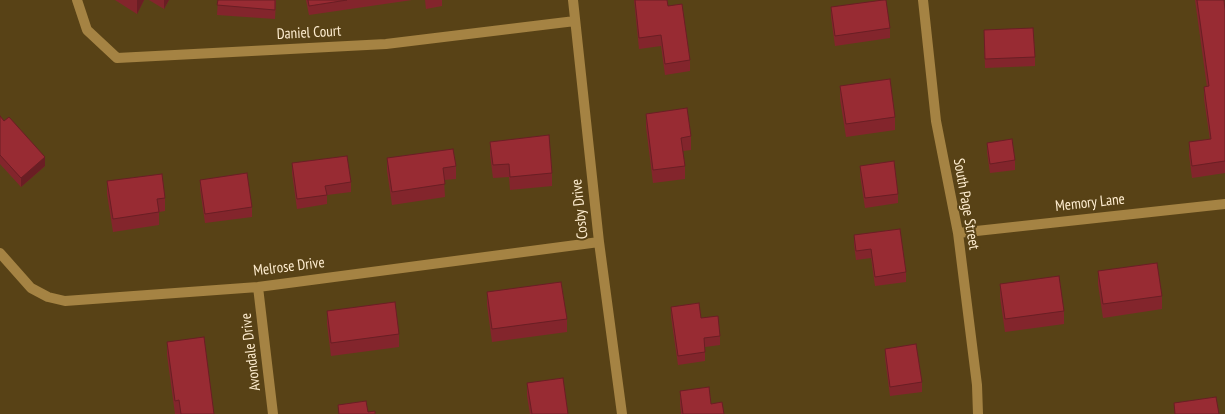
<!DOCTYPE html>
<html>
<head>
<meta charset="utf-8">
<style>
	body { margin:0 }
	canvas { display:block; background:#584216 }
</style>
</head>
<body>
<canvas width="1225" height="414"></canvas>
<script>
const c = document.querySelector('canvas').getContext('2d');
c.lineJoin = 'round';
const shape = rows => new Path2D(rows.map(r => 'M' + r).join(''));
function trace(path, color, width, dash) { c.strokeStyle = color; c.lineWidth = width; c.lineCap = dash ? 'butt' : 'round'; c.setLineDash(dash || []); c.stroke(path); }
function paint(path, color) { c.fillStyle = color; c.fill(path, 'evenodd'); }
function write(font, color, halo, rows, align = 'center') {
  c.font = font + ' "PT Sans Narrow",sans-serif'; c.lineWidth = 4; c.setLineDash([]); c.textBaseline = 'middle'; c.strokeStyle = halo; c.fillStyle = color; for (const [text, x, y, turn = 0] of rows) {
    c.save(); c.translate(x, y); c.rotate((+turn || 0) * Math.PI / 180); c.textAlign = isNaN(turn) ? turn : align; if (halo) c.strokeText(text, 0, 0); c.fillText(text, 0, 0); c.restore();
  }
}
const minor = shape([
	[77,0,87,30,117,58,386,44,575,21],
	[573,0,599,242,622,414],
	[923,0,936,121,958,233,977,385,978,414],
	[958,233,1225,204],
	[0,253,31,288,48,297,65,301,258,287,599,242],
	[258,287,273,414]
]);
const wall = shape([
	[115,0,144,0,137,14],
	[149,0,169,0,164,9],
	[218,0,276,0,275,19,217,15],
	[306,0,412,0,309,15],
	[425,0,442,0,442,6,426,9],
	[634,0,667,0,668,6,690,60,690,71,665,75,661,46,639,49],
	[1195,0,1224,0,1225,10,1225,173,1192,178,1189,155,1189,142,1210,140,1204,99,1204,87,1207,87],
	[831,7,890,28,890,38,835,46,831,17],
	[984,30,1035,57,1035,66,985,68],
	[840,86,895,117,895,130,846,137,840,99],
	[646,114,691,136,691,150,683,151,685,166,685,179,653,183,646,127],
	[0,116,45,166,21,187,0,164],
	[490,142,552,173,552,186,510,190,509,177,493,178,490,155],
	[987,143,1015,160,1015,170,990,173,987,152],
	[387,158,456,166,456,179,444,180,445,197,392,205,387,171],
	[292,163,351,182,351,192,327,195,327,204,297,209,292,173],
	[860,166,898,194,898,203,865,208,860,175],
	[200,180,252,207,252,217,205,223,200,189],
	[107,181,165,198,165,211,159,212,159,225,113,232,107,194],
	[854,235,906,272,906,282,875,286,871,258,856,260,854,245],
	[1098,271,1162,296,1162,309,1103,318,1098,284],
	[1000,284,1064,311,1064,324,1005,332,1000,297],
	[487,292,567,319,567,332,492,342,487,305],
	[671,307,720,336,720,345,705,347,705,361,678,365,671,317],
	[327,311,399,334,399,347,331,356,327,324],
	[167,342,214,414,175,414,167,355],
	[885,349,922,382,922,392,890,396,885,358],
	[527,383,568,414,530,414,527,396],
	[680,391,711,404,724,414,681,414,680,404]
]);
const shadedWall = shape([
	[137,0,144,0,137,14],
	[164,0,169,0,164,9],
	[45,157,45,166,21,187,21,178]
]);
const building = shape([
	[218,0,275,0,275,10,217,5,218,0],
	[308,0,347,0,309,6,308,0],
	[635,0,667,0,668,6,682,4,690,60,665,64,661,35,639,38,635,0],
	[883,0,886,0,890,28,835,36,831,7,883,0],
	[1197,0,1224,0,1225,10,1225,161,1192,166,1189,142,1211,139,1204,87,1209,86,1197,0],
	[1033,28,1035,57,985,59,984,30,1033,28],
	[890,79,895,117,846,124,840,86,890,79],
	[687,108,691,136,681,138,685,166,653,170,646,114,687,108],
	[0,116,4,121,9,117,45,157,21,178,0,155,0,116],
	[549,135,552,173,510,177,509,164,493,165,490,142,549,135],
	[1012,139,1015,160,990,164,987,143,1012,139],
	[453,149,456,166,443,168,445,184,392,192,387,158,453,149],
	[347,156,351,182,325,186,327,195,297,199,292,163,347,156],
	[894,161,898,194,865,198,860,166,894,161],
	[247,173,252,207,205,214,200,180,247,173],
	[162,174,165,198,157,199,159,212,113,219,107,181,162,174],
	[900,229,906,272,875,277,871,249,856,251,854,235,900,229],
	[1157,263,1162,296,1103,304,1098,271,1157,263],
	[1059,276,1064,311,1005,319,1000,284,1059,276],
	[561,282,567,319,492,329,487,292,561,282],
	[395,302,399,334,331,343,327,311,395,302],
	[699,303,701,318,718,316,720,336,704,338,705,352,678,356,671,307,699,303],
	[204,337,214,414,181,414,179,400,175,401,167,342,204,337],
	[916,344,922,382,890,387,885,349,916,344],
	[563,378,568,414,532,414,527,383,563,378],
	[709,387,711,404,722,402,724,414,683,414,680,391,709,387],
	[1216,397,1219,414,1175,414,1174,403,1216,397],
	[366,401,368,412,375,411,375,414,339,414,338,405,366,401]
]);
const streetNames = [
	["Daniel Court",309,33,-3],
	["Memory Lane",1090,203,-6],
	["South Page Street",966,204,80],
	["Cosby Drive",580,209,-96],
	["Melrose Drive",289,267,-7],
	["Avondale Drive",251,352,-97]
];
trace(minor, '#a58343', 10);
paint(wall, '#83252c');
paint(shadedWall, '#6a1e24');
paint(building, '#982b33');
trace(building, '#6a1e24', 1);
write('15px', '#feedd0', '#584216', streetNames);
</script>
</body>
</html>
